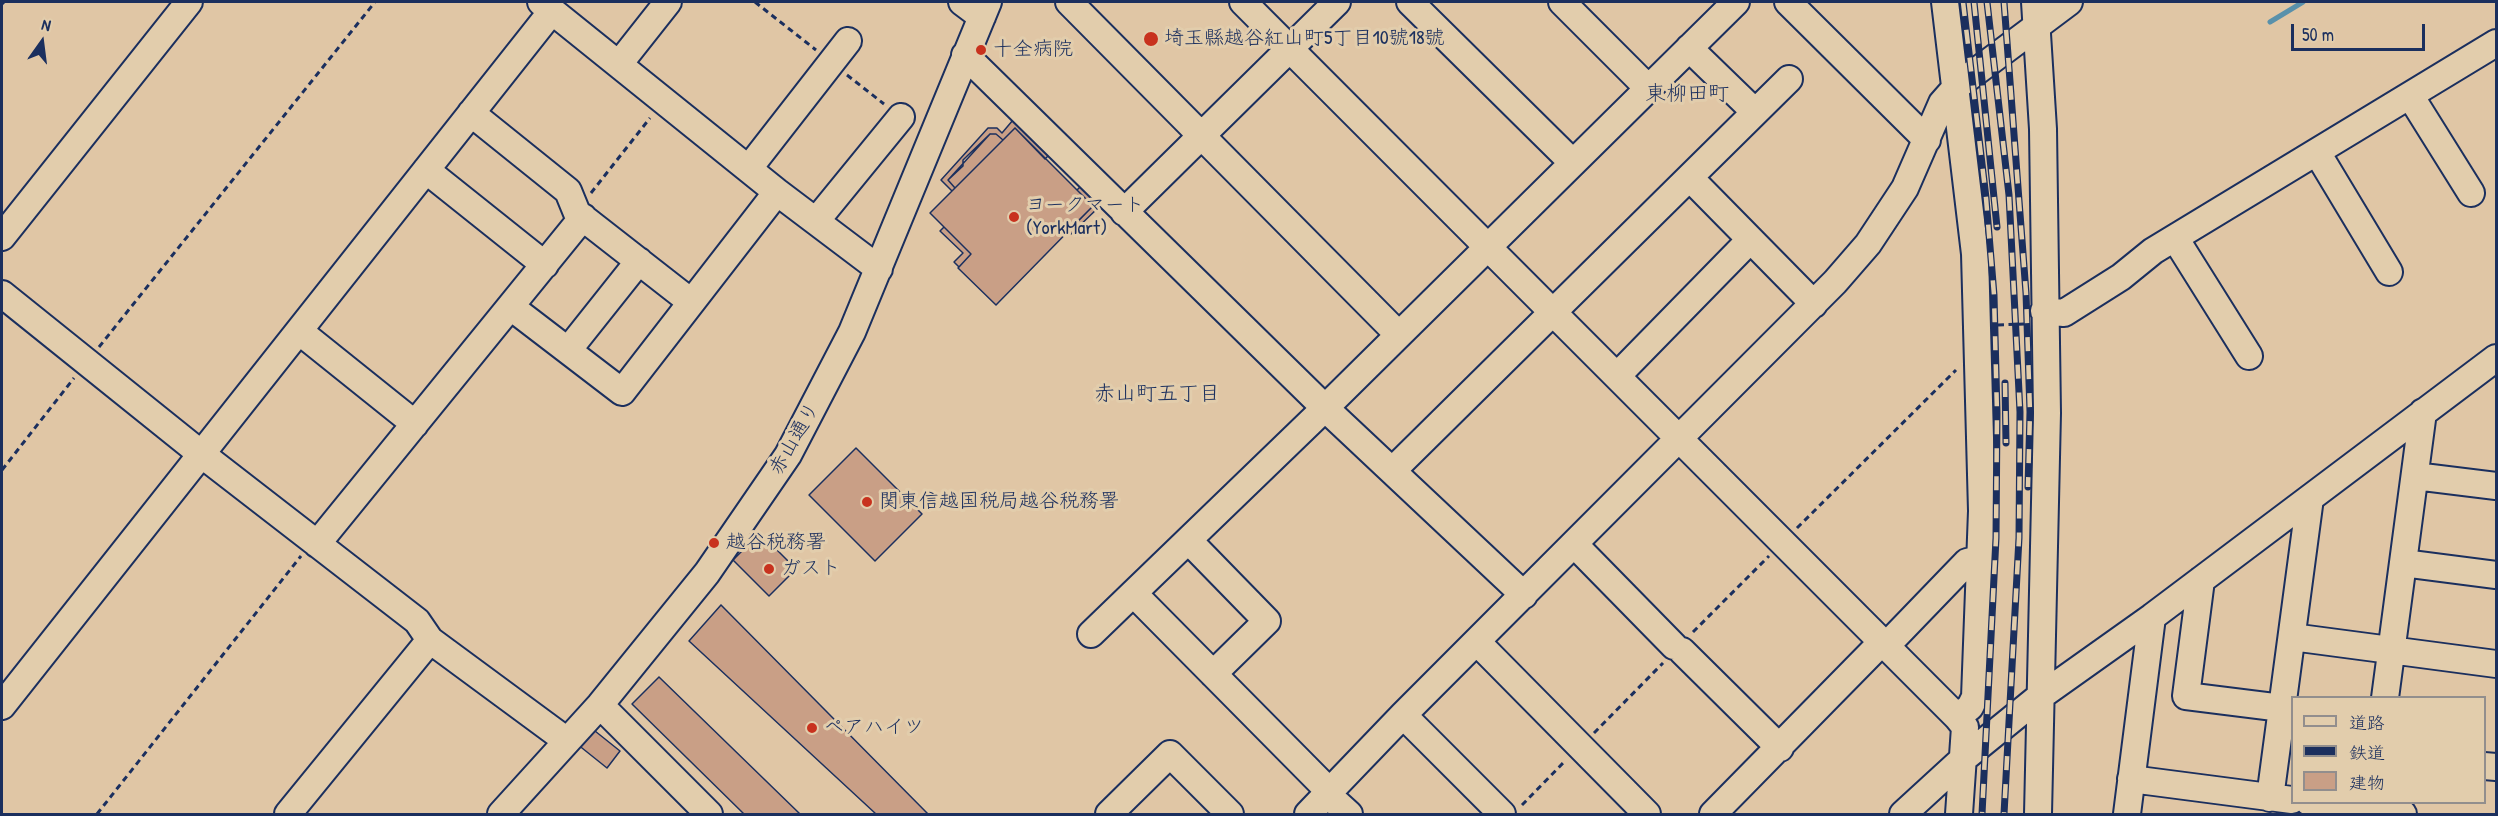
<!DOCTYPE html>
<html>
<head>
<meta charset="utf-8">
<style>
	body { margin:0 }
	#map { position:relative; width:2498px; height:816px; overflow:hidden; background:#e0c6a5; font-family:"Patrick Hand","Klee One",sans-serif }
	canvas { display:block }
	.frame { position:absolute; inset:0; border:3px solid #1b2f5e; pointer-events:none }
	.legend { position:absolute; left:2291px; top:696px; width:195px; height:108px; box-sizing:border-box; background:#e2cdac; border:2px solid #928e8d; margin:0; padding:8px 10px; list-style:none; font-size:18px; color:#1b2f5e }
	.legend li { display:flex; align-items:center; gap:12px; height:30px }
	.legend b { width:30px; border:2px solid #928e8d }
	.north { position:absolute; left:12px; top:12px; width:60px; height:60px; -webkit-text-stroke:4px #e2cdac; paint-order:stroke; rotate:14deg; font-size:16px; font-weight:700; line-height:24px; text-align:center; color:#1b2f5e }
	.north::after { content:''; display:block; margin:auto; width:21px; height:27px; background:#1b2f5e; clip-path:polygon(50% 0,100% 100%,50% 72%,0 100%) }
	.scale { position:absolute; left:2291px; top:24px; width:134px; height:27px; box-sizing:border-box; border:3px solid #1b2f5e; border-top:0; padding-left:8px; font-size:18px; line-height:21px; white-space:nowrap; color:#1b2f5e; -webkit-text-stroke:4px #e2cdac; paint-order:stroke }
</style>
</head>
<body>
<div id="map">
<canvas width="2498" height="816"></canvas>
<div class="frame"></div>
<ul class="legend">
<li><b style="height:8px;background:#e2cdac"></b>道路</li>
<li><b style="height:8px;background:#1b2f5e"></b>鉄道</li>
<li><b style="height:16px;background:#c99f86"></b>建物</li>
</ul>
<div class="north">N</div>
<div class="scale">50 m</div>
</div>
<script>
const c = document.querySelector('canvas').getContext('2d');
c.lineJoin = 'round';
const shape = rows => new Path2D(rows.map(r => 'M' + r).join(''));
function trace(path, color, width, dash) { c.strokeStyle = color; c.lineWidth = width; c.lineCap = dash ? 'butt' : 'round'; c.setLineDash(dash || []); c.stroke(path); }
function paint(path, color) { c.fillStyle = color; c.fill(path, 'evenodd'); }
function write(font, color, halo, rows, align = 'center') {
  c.font = font + ' "Patrick Hand","Klee One",sans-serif'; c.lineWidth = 6; c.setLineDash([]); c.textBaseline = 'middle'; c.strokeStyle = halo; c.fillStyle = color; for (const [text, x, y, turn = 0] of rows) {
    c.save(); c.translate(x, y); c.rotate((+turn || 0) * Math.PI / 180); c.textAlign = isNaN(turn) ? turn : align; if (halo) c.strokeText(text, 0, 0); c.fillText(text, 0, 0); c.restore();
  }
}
const stream = shape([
	[2270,22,2303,2]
]);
const building = shape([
	[1013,120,1049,155,1045,159,1015,128,1003,140,996,134,990,134,963,160,963,166,948,180,955,188,952,191,941,180,988,128,997,128,1002,133,1013,120],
	[1015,128,1093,206,996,305,958,268,971,254,930,213,1015,128],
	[990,134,996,134,1003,140,955,188,948,180,990,134],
	[1080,187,1100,206,1071,234,1068,231,1093,206,1077,190,1080,187],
	[944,227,971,254,959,267,954,262,963,253,940,231,944,227],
	[856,448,922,514,875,561,809,495,856,448],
	[760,533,796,569,769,596,733,560,760,533],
	[721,605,928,814,876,814,689,641,721,605],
	[659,677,800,814,744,814,632,704,659,677],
	[590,727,620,751,607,768,577,744,590,727]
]);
const path = shape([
	[755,2,816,50],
	[2,4,4,2],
	[847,75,884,104],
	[591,193,650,118],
	[1998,325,2024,324],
	[99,347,375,2],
	[2,470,74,378],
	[1797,528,1956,370],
	[1693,632,1769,556],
	[1594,733,1663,663],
	[1522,805,1566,760],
	[97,814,301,556]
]);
const minor = shape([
	[541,2,777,192,879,269],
	[962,2,982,17],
	[1069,2,1398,334],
	[1243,2,1957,717,1965,727,1959,814],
	[1410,2,1572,162],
	[1562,2,1648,88],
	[1788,2,1927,140],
	[1945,2,1975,254,1982,511,1975,697,1970,707,1957,717],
	[2035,2,2043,129,2047,413,2038,814],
	[1689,48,1755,112],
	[965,55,1325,408,1524,595],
	[619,64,668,2],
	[2411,97,2471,193],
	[471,113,568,191,577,213,691,302],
	[2318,154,2389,272],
	[749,168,848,41],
	[426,170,545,265],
	[1690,178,1814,304],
	[1124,212,1337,2],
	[816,221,901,117],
	[2,237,189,2],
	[2175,238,2249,356],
	[2,294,200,453,417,621,430,640,567,741],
	[511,307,622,392,777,192],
	[2044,311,2064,313,2121,277,2153,251,2496,43],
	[299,331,415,424],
	[569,349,639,261],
	[1617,376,1750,240],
	[1393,470,1789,79],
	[2415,476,2496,486],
	[1189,541,1267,621,1213,674],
	[317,544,583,217],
	[1574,544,1674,646],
	[2403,563,2496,575],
	[2201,580,2186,696,2282,708],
	[1134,594,1329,791],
	[1091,634,1325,408,1736,2],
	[2292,637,2496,664],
	[1477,642,1647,814],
	[1886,646,1967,562,1980,559],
	[1682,651,1780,748],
	[2385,698,2423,412],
	[600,705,709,814],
	[2,706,552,11],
	[1403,715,1502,814],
	[2484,766,2496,767],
	[2131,779,2292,800],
	[1327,794,1349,814],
	[2270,798,2310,498],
	[2309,802,2403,814],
	[288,814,430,640],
	[501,814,600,705,707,573,788,455,852,332,988,2],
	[1109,814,1170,754,1230,814],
	[1308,814,1403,715,1835,282,1868,244,1905,188,1942,103,1957,86,2069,2],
	[1713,814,1882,642],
	[1903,814,1963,759,2038,698,2152,617,2496,358],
	[2127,814,2152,617]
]);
const rail = shape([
	[1963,2,1986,198,1994,295,1997,413,1996,538,1982,814],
	[1974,2,1997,227],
	[1987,2,2009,195,2020,412,2019,538,2004,814],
	[2004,2,2026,293,2030,412,2028,487],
	[2005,383,2006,443]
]);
const markers = [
	[1151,39,8,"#c8321e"],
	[981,50,6,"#c8321e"],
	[1014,217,6,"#c8321e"],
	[867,502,6,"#c8321e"],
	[714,543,6,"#c8321e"],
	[769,569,6,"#c8321e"],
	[812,728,6,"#c8321e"]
];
const poiNames = [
	["埼玉縣越谷紅山町5丁目10號18號",1164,39],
	["十全病院",993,50],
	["ヨークマート",1026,206],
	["(YorkMart)",1026,229],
	["関東信越国税局越谷税務署",879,502],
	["越谷税務署",726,543],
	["ガスト",781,569],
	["ペアハイツ",824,728]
];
const streetNames = [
	["赤山通り",795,439,-60]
];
const neighbourhoodNames = [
	["東柳田町",1687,94],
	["赤山町五丁目",1157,394]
];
trace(stream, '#5991ab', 5);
paint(building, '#c99f86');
trace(building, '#1b2f5e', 1.5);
trace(minor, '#1b2f5e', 30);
trace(path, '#1b2f5e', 3, [6, 4.5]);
trace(minor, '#e2cdac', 26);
trace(rail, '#1b2f5e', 7);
trace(rail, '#e2cdac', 4.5, [14]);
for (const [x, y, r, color] of markers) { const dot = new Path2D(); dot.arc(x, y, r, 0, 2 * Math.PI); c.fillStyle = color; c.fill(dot); trace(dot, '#e2cdac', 2); }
write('20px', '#1b2f5e', '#e2cdac', poiNames, 'left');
write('20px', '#1b2f5e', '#e2cdac', streetNames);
write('21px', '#1b2f5e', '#e2cdac', neighbourhoodNames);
</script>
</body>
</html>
